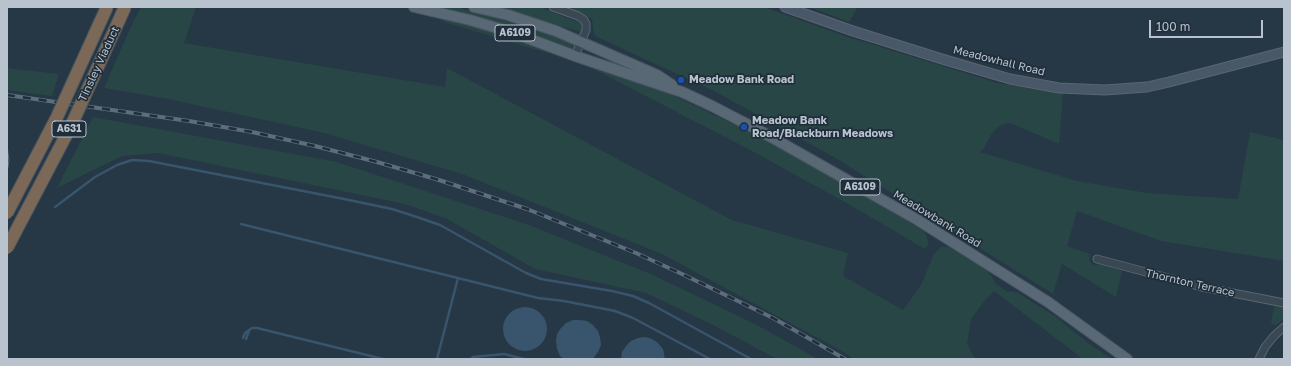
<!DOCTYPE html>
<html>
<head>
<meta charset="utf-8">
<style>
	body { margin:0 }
	#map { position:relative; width:1291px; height:366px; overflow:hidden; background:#263745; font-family:"Golos Text",sans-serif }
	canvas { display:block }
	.frame { position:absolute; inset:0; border:8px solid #b8c3ce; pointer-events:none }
	.scale { position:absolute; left:1149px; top:20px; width:114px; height:18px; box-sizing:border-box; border:2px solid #b8c3ce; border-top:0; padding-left:5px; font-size:12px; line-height:14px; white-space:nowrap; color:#b8c3ce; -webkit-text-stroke:3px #1f2e3a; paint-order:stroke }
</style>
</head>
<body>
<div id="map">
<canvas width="1291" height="366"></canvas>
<div class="frame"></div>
<div class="scale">100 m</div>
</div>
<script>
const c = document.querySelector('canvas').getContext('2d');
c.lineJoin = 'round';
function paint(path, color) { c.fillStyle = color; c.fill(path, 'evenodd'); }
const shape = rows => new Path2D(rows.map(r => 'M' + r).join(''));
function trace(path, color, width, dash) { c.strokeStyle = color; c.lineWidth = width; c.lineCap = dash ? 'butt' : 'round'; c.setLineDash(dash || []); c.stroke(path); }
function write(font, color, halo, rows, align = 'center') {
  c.font = font + ' "Golos Text",sans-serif'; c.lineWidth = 3.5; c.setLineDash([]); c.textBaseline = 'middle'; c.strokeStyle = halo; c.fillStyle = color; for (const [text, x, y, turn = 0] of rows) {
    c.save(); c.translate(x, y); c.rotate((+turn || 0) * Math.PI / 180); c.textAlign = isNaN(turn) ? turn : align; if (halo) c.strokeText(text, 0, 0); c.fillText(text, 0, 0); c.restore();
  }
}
const green = shape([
	[141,7,196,7,184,43,445,87,447,68,732,220,848,253,843,276,903,310,921,285,934,254,941,247,948,247,984,267,992,277,996,284,1008,292,1012,291,1018,293,1055,316,1088,343,1112,359,1083,359,994,291,986,299,971,319,967,344,975,359,854,359,842,351,662,254,462,174,324,133,168,99,104,88,133,22],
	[437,7,456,7,495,17,556,36,576,44,575,46,573,49,570,48,541,37,477,16],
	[495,7,540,7,582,24,581,32],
	[563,7,764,7,845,36,998,83,1063,94,1059,144,1010,123,1004,124,997,128,991,135,984,148,980,152,1077,181,1147,193,1238,199,1250,132,1284,140,1284,261,1161,241,1077,211,1067,246,1090,254,1089,260,1091,263,1095,265,1101,264,1122,271,1116,297,1062,264,1053,294,839,160,714,91,597,37,594,34,592,19],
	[809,7,858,7,849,22],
	[446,20,459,22,513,37,634,80,666,92,740,127,793,154,922,230,926,235,928,241,928,245,925,249,850,205,750,150,584,64,441,21],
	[7,68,59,74,52,96,7,90],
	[93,117,337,162,529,225,653,275,755,324,818,359,777,359,715,326,646,293,535,269,447,219,405,204,158,153,122,156,57,188],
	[1274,305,1284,308,1284,319,1276,325,1271,324]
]);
const water = shape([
	'503 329a22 22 0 1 1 44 0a22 22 0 1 1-44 0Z',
	[573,320,580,320,587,321,593,325,598,331,600,337,601,345,598,352,593,359,564,359,560,356,557,349,556,341,557,334,561,328,566,323],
	[645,337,652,339,658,343,663,349,665,359,621,359,622,352,626,346,631,341,638,338]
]);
const stream = shape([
	[55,207,95,177,117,165,132,160,149,161,344,199,392,209,417,217,440,225,526,273,541,279,612,291,633,296,649,303,751,359],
	[241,224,538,298,564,301,615,311,633,318,710,359],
	[243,338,245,333,252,328,257,328,383,359],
	[246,339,249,331],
	[437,359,458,278],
	[471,359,473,357,504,354,524,359]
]);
const street = shape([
	[553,7,578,16,584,20,586,24,586,30,575,56],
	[1097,259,1202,287,1284,303],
	[1259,359,1265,347,1274,336,1284,327]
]);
const secondary = shape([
	[785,7,853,31,942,59,1010,79,1059,88,1105,90,1147,87,1169,82,1284,52]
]);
const primary = shape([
	[414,7,470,20,514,33,575,56,682,92,712,106,764,133,916,219,1048,302,1127,359],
	[474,7,508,15,556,31,657,75,672,85]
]);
const tram = shape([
	[7,145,9,161,7,172]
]);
const rail = shape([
	[7,95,189,121,252,132,315,146,377,162,439,180,527,209,636,253,682,274,773,318,845,359]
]);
const highwayBridge = shape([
	[7,213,57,117,107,7],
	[7,248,71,126,125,7]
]);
const markers = [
	[681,80,4,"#1a4fb4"],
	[744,127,4,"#1a4fb4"]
];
const shields = [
	[515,33,40],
	[69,129,34],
	[860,187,40]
];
const shieldNames = [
	["A6109",515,33],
	["A631",69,129],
	["A6109",860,187]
];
const streetNames = [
	["Meadowhall Road",999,61,14],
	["Tinsley Viaduct",99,64,-65],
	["Meadowbank Road",937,219,31],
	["Thornton Terrace",1190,283,13]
];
const poiNames = [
	["Meadow Bank Road",689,80],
	["Meadow Bank",752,121],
	["Road/Blackburn Meadows",752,134]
];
paint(green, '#284646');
paint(water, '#38556d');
trace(stream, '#38556d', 2.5);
trace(street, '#596672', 9);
trace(secondary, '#596672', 11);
trace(primary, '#475461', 12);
trace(street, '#3a4854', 7);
trace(secondary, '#485868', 9);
trace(primary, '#586874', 10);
trace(tram, '#5c6d7c', 1);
trace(rail, '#5c6d7c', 4);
trace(rail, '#1f2e3a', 2.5, [8]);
trace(highwayBridge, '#45535f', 14, []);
trace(highwayBridge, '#7b6857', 12);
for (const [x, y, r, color] of markers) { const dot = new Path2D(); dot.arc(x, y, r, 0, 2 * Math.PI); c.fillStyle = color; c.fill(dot); trace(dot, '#1f2e3a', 1.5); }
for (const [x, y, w] of shields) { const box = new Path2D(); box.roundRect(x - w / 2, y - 8, w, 16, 3); c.fillStyle = '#1f2e3a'; c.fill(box); trace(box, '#b8c3ce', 1); }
write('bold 10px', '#b8c3ce', null, shieldNames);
write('11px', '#b8c3ce', '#1f2e3a', streetNames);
write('bold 11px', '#b8c3ce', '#1f2e3a', poiNames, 'left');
</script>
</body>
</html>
